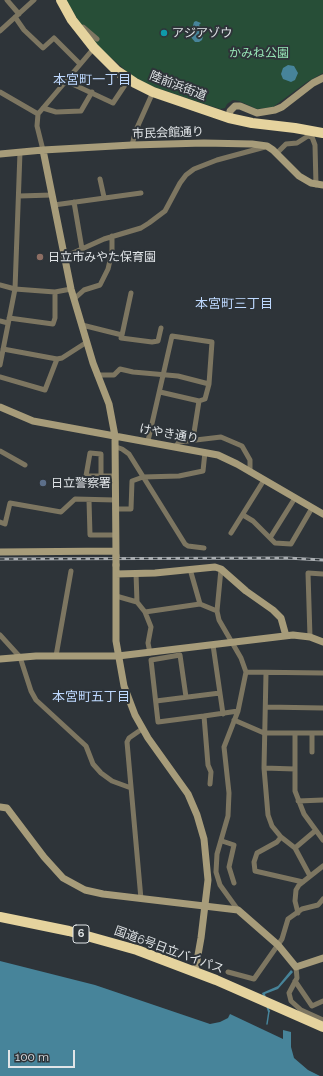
<!DOCTYPE html>
<html>
<head>
<meta charset="utf-8">
<style>
	body { margin:0 }
	#map { position:relative; width:323px; height:1076px; overflow:hidden; background:#2e3439; font-family:Raleway,sans-serif }
	canvas { display:block }
	.scale { position:absolute; left:8px; top:1050px; width:67px; height:18px; box-sizing:border-box; border:2px solid #e1e5e8; border-top:0; padding-left:5px; font-size:12px; line-height:14px; white-space:nowrap; color:#e1e5e8; -webkit-text-stroke:3px #2e3439; paint-order:stroke }
</style>
</head>
<body>
<div id="map">
<canvas width="323" height="1076"></canvas>
<div class="scale">100 m</div>
</div>
<script>
const c = document.querySelector('canvas').getContext('2d');
c.lineJoin = 'round';
function paint(path, color) { c.fillStyle = color; c.fill(path, 'evenodd'); }
const shape = rows => new Path2D(rows.map(r => 'M' + r).join(''));
function trace(path, color, width, dash) { c.strokeStyle = color; c.lineWidth = width; c.lineCap = dash ? 'butt' : 'round'; c.setLineDash(dash || []); c.stroke(path); }
function write(font, color, halo, rows, align = 'center') {
  c.font = font + ' Raleway,"Noto Sans JP",sans-serif'; c.lineWidth = 4; c.setLineDash([]); c.textBaseline = 'middle'; c.strokeStyle = halo; c.fillStyle = color; for (const [text, x, y, turn = 0] of rows) {
    c.save(); c.translate(x, y); c.rotate((+turn || 0) * Math.PI / 180); c.textAlign = isNaN(turn) ? turn : align; if (halo) c.strokeText(text, 0, 0); c.fillText(text, 0, 0); c.restore();
  }
}
const green = shape([
	[66,0,323,0,323,73,307,82,273,107,257,109,239,101,233,100,227,104,225,108,220,109,154,87,132,76,101,49,83,28]
]);
const water = shape([
	[196,21,201,23,199,25,204,32,202,40,199,42,195,42,190,36,194,22],
	[288,65,294,66,298,73,295,80,291,82,283,79,281,74,283,68],
	[0,961,95,985,210,1024,220,1022,228,1018,230,1014,283,1039,283,1030,291,1032,291,1047,294,1058,308,1070,320,1076,0,1076],
	[291,970,293,972,278,989,265,994,270,1012,268,1012,262,993,278,986]
]);
const stream = shape([
	[267,1024,269,1011]
]);
const street = shape([
	[7,0,19,14],
	[15,17,24,30,43,48,54,38,80,64],
	[81,28,83,27,97,39],
	[0,31,34,0],
	[66,81,113,103,129,79],
	[0,92,38,114],
	[43,108,56,112,81,111,92,92],
	[132,145,136,130,153,92],
	[43,150,37,126,38,114,94,48],
	[277,153,286,144,297,143,308,136,312,137,315,145,316,185],
	[100,179,104,197],
	[19,196,52,195],
	[74,202,82,249],
	[54,205,141,193],
	[64,257,104,239,141,228,149,223,165,211,180,183,186,175,194,169,217,160,265,147],
	[0,285,15,289,55,292,71,289],
	[74,299,84,290,100,285,108,269,112,252,112,236],
	[9,318,53,324,55,318,55,292],
	[0,321,8,323],
	[82,325,122,335,131,293],
	[121,338,152,342,158,341,161,328],
	[3,349,57,359,62,358,87,342],
	[0,365,15,289,20,152],
	[97,375,114,375,120,369,133,372,178,376,209,384],
	[0,377,45,390,57,359],
	[160,392,199,401],
	[148,441,172,336,212,342,209,384,205,399,199,401,193,439],
	[176,446,179,442,221,437,242,446,250,460,250,472],
	[116,447,122,449,129,454,185,544,188,546,204,548],
	[0,451,25,465],
	[101,476,101,454,90,453,86,476,115,476],
	[89,500,90,535,115,535],
	[115,509,131,509,132,481,143,477,179,476,203,471,205,452],
	[243,515,253,521,275,543,291,544,312,508],
	[0,522,5,524,10,503,61,512,75,499,115,500],
	[231,533,264,480],
	[270,538,295,498],
	[190,569,200,604,217,611],
	[221,569,217,611,219,620,241,658,246,672,238,711,224,747,229,793,228,816,217,854,216,872,220,885,238,910],
	[136,573,137,602],
	[116,596,137,602,145,612,151,627,148,643,150,653],
	[145,612,200,604],
	[0,635,20,657,31,691,36,700,86,746,93,764,101,773,112,781,131,788],
	[310,637,308,573,323,574],
	[213,645,223,714],
	[56,656,71,571],
	[246,672,323,673],
	[266,673,264,768,268,815,272,826,281,837,295,848,310,876],
	[186,697,180,655,151,660,158,722,204,716],
	[156,701,220,693],
	[266,707,323,708],
	[234,720,264,733,323,733],
	[295,733,295,791,304,814,323,840],
	[312,733,312,752],
	[264,768,295,769],
	[210,784,211,772,208,765,204,716,238,711],
	[298,801,323,800],
	[281,837,277,842,257,853,254,862,255,871,303,882],
	[222,841,234,845,229,867,234,883],
	[295,848,315,831],
	[141,899,127,742,129,738,142,729],
	[298,913,295,901,296,890,299,885,323,866],
	[296,967,297,978,289,993,291,1001,301,1010,323,1020],
	[228,972,254,979,282,939,288,919,302,909,318,905,323,899],
	[295,981,312,1006,323,1001]
]);
const secondary = shape([
	[229,118,230,111,235,106,240,106,257,113,275,110,282,107,313,83,323,78],
	[43,150,71,289,93,363,109,404,115,436,116,556],
	[0,154,43,150,132,145,204,143,252,144,267,146,273,150,299,176,311,183,323,185],
	[0,407,33,421,218,455,237,464,323,514],
	[0,552,116,551],
	[116,565,116,641,124,686,135,715,148,738,188,794,197,815,204,839,208,880,201,938,195,972],
	[116,574,155,573,215,567,221,569,246,591,273,610,281,618,286,636],
	[0,659,36,656,118,656,293,635,310,637,323,642],
	[0,807,7,808,44,857,63,878,85,890,103,894,238,910,278,945,296,967,323,958]
]);
const highway = shape([
	[61,0,72,20,94,48,117,71,135,83,153,92,229,118,252,123,295,128,323,133],
	[0,917,69,931,137,950,216,980,323,1027]
]);
const rail = shape([
	[0,559,287,558,323,560]
]);
const secondaryBridge = shape([
	[116,556,116,565]
]);
const markers = [
	[164,33,4,"#0f9aa8"],
	[40,257,4,"#8d6e63"],
	[43,483,4,"#5c6f8a"]
];
const shields = [
	[81,934,16]
];
const shieldNames = [
	["6",81,934]
];
const poiNames = [
	["アジアゾウ",172,33],
	["日立市みやた保育園",48,257],
	["日立警察署",51,483]
];
const parkNames = [
	["かみね公園",259,53]
];
const streetNames = [
	["陸前浜街道",178,86,21],
	["市民会館通り",168,133,-2],
	["けやき通り",169,434,10],
	["国道6号日立バイパス",169,950,20]
];
const neighbourhoodNames = [
	["本宮町一丁目",92,80],
	["本宮町三丁目",234,304],
	["本宮町五丁目",91,697]
];
paint(green, '#274e37');
paint(water, '#47849a');
trace(stream, '#47849a', 1.5);
trace(street, '#7d7661', 5);
trace(secondary, '#a79c7a', 7);
trace(highway, '#e5d39e', 10);
trace(rail, '#aaaeb2', 3);
trace(rail, '#2e3439', 1.5, [4.5]);
trace(secondaryBridge, '#a79c7a', 7);
for (const [x, y, r, color] of markers) { const dot = new Path2D(); dot.arc(x, y, r, 0, 2 * Math.PI); c.fillStyle = color; c.fill(dot); trace(dot, '#2e3439', 1.5); }
for (const [x, y, w] of shields) { const box = new Path2D(); box.roundRect(x - w / 2, y - 9, w, 18, 3); c.fillStyle = '#2e3439'; c.fill(box); trace(box, '#e1e5e8', 1); }
write('bold 11px', '#e1e5e8', null, shieldNames);
write('12px', '#e1e5e8', '#2e3439', poiNames, 'left');
write('12px', '#97e5b6', '#2e3439', parkNames);
write('12px', '#e1e5e8', '#2e3439', streetNames);
write('13px', '#bed9ff', '#2e3439', neighbourhoodNames);
</script>
</body>
</html>
